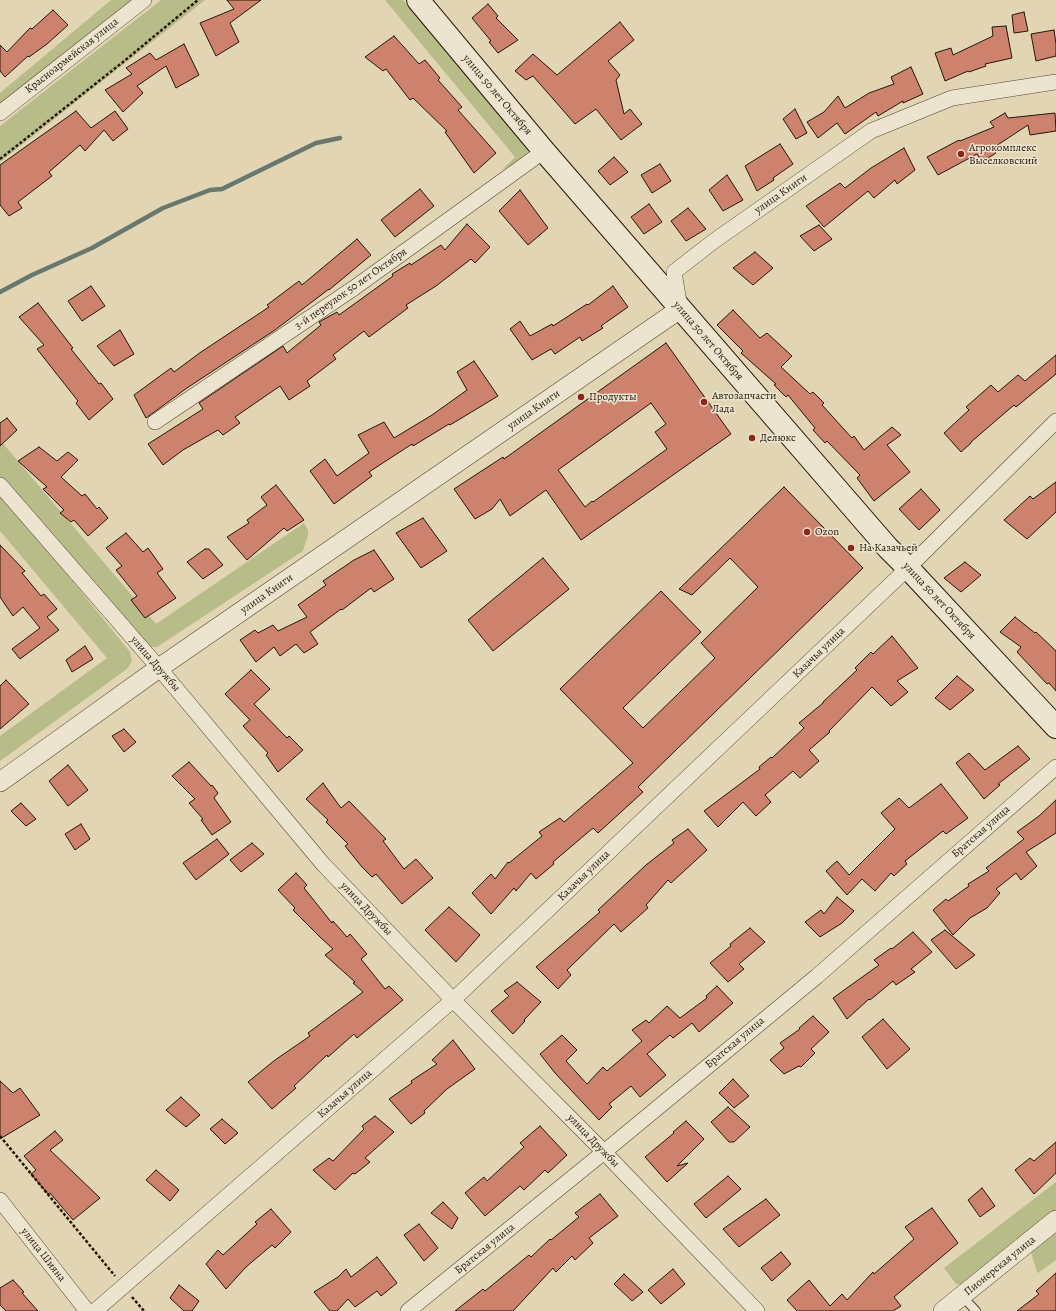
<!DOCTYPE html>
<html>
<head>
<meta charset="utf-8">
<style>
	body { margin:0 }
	canvas { display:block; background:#e2d5b3 }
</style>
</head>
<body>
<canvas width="1056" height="1311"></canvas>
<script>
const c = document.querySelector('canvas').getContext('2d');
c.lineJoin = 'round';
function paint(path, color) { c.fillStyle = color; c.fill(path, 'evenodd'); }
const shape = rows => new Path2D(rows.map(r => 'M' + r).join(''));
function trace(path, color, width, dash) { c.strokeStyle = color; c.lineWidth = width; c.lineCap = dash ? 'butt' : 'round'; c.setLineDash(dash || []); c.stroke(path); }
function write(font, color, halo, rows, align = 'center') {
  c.font = font + ' Alegreya,serif'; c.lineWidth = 3; c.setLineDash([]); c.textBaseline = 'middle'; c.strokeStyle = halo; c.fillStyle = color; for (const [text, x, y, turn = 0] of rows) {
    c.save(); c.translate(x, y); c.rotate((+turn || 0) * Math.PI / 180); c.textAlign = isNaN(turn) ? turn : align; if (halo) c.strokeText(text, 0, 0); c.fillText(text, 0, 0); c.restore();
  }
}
const green = shape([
	[111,0,145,0,0,112,0,93],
	[161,0,205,0,0,162,0,126],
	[385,0,403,0,527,148,529,156,502,170,515,157],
	[0,440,156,624,304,523,308,530,308,535,303,551,157,647,149,647,0,479],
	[0,496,75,584,130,652,132,661,127,669,0,761,0,736,107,658,0,531],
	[1056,1182,1056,1212,962,1285,956,1284,944,1268],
	[1056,1232,1056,1260,1038,1273,1037,1272,1031,1252]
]);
const stream = shape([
	[0,292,32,275,92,248,163,208,210,190,222,189,316,143,340,138]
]);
const building = shape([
	[227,0,261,0,230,23,239,42,216,56,200,23,234,9,227,0],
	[488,4,498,16,496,18,518,40,498,53,489,42,491,41,472,18,488,4],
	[53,10,68,25,47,44,29,57,28,56,5,77,0,71,0,45,7,52,30,28,32,29,53,10],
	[1024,12,1028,31,1014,33,1012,15,1024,12],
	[620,22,634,40,608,61,620,75,616,80,624,114,630,109,642,124,621,140,596,109,575,124,533,76,526,80,515,71,533,54,557,75,620,22],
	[1006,26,1012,58,985,64,986,66,969,72,968,71,945,81,935,53,951,48,953,55,993,36,992,27,1006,26],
	[1054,30,1056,44,1056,56,1036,61,1031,34,1054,30],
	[394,36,419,64,425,60,440,78,438,80,462,107,458,110,496,153,474,173,445,132,447,131,413,98,410,100,386,69,383,71,365,57,394,36],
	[184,44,199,75,176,88,166,66,137,86,143,93,123,112,105,90,132,74,126,68,150,53,156,60,184,44],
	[911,67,923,94,903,103,903,101,878,116,876,112,845,134,837,123,818,138,807,122,824,112,838,96,845,108,869,93,894,84,891,77,911,67],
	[795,109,807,133,796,139,783,119,795,109],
	[76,111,91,128,115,111,128,129,113,141,104,130,85,151,80,145,49,172,52,176,18,202,22,208,9,216,0,205,0,165,76,111],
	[1005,113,1008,118,1055,113,1056,131,1030,135,1028,125,993,148,996,153,982,162,977,154,938,175,927,157,959,140,960,141,994,127,990,122,1005,113],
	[780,144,793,164,773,178,774,180,757,191,745,166,780,144],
	[904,148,915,170,897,184,895,180,874,198,868,191,824,227,806,206,840,183,845,188,871,168,904,148],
	[614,157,628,172,610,185,598,171,614,157],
	[660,164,671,181,652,193,641,175,660,164],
	[727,175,743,200,723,211,709,190,727,175],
	[420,189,434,206,395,237,381,220,420,189],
	[520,190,548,228,528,245,499,211,520,190],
	[649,204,662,222,644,234,631,217,649,204],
	[688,208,706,229,686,241,671,221,688,208],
	[467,224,490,247,475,263,471,259,436,286,406,305,408,308,369,337,364,331,333,355,336,359,307,381,310,386,289,400,280,386,235,417,240,423,223,435,218,430,183,450,163,465,148,444,203,409,199,403,283,346,287,353,321,325,319,322,337,312,339,315,393,276,392,274,410,263,411,265,441,245,445,250,467,224],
	[819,225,832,239,814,251,800,236,819,225],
	[357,239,371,255,329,290,329,289,275,330,187,388,146,418,134,395,171,368,174,372,201,352,269,307,267,305,299,281,302,285,357,239],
	[755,252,773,268,753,285,733,268,755,252],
	[91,286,105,306,82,321,68,301,91,286],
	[613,286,628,307,601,326,603,328,582,341,580,337,555,354,551,349,532,360,510,329,520,321,530,336,552,324,553,326,587,304,588,305,613,286],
	[38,303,73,348,71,349,99,384,101,383,113,399,89,420,76,403,78,401,37,349,44,345,19,317,38,303],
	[733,310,760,338,767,333,792,356,781,367,810,394,813,392,824,403,822,405,852,438,854,436,864,450,892,427,901,435,887,445,910,472,874,501,857,478,860,475,827,441,825,443,813,430,815,428,788,395,786,397,774,385,776,384,741,353,743,351,717,325,733,310],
	[120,330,134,354,114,366,97,346,120,330],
	[666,343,731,434,581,540,546,490,510,516,500,499,492,509,475,519,454,489,503,457,504,459,666,343],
	[651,403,666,424,655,432,667,449,593,502,592,501,585,507,558,470,651,403],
	[1056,355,1056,374,1016,407,1014,405,971,442,971,443,961,452,944,433,969,410,966,407,991,385,998,392,1018,375,1025,381,1056,355],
	[474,361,498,396,450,425,449,424,413,446,412,444,369,472,372,476,334,504,310,471,325,459,337,476,369,453,358,435,384,422,394,438,432,415,467,390,457,372,474,361],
	[7,418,17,430,0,446,0,423,7,418],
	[39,447,57,461,68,452,78,460,61,477,82,496,85,494,97,509,99,507,108,518,88,536,74,520,71,522,60,513,64,510,43,489,47,487,18,461,39,447],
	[1056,482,1056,512,1027,539,1004,520,1030,496,1033,499,1056,482],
	[276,485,304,520,287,531,284,528,247,560,227,537,249,523,247,520,267,505,261,497,276,485],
	[784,487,863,568,638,787,643,792,598,833,593,828,553,862,554,864,536,879,531,873,516,891,514,888,491,914,472,893,491,874,495,879,508,862,509,863,542,836,539,832,560,818,564,822,633,763,560,689,661,591,701,632,623,708,643,728,715,658,701,643,758,587,730,558,692,595,679,589,784,487],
	[921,489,940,510,919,530,899,509,921,489],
	[423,518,447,551,421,568,396,533,423,518],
	[126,533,143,552,148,548,163,569,157,573,176,598,145,618,131,600,137,596,116,570,122,566,106,548,126,533],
	[0,545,25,571,22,573,41,596,44,594,57,609,47,617,59,630,20,659,12,649,40,628,23,607,13,616,0,597,0,545],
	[205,549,209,549,223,565,203,579,187,562,205,549],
	[374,550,394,579,374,592,371,588,342,610,341,609,310,632,318,644,304,653,296,644,280,656,274,647,256,662,240,640,255,630,258,633,273,625,278,631,307,617,298,605,326,585,323,581,354,560,374,550],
	[543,558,569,589,493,651,468,620,543,558],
	[965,562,981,575,961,592,944,578,965,562],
	[1015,617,1035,633,1036,632,1056,651,1056,691,1049,683,1047,684,1017,652,1021,647,1000,632,1015,617],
	[892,636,918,668,897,681,908,692,891,706,872,687,829,731,830,732,809,750,819,761,800,778,793,771,765,795,771,802,756,816,743,802,718,827,704,811,760,769,759,767,771,757,772,758,804,728,799,723,823,703,823,702,857,670,855,668,871,652,873,654,892,636],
	[85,646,93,659,72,672,66,660,85,646],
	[251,670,270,689,254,704,287,738,289,736,303,750,278,772,266,755,268,753,243,726,250,720,225,694,251,670],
	[957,676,974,690,950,710,935,698,957,676],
	[6,680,29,704,0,729,0,686,6,680],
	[124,729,136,742,124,752,112,736,124,729],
	[1018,746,1030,759,998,784,1000,785,984,799,956,763,969,753,985,770,1018,746],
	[189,762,211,786,212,785,218,793,214,798,231,822,212,835,201,820,203,819,189,803,195,799,172,776,189,762],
	[68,765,88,790,68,806,49,781,68,765],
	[323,783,341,808,349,801,386,839,383,841,404,869,416,859,433,878,402,904,376,874,372,877,362,867,345,846,348,844,326,822,328,820,306,799,323,783],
	[941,784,968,818,946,834,943,831,905,861,907,864,894,876,891,873,875,891,862,879,847,895,826,871,837,861,849,875,895,829,881,813,899,798,909,808,941,784],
	[1056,800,1056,833,1026,852,1037,866,1021,880,1016,873,996,889,1000,893,987,908,970,918,953,935,933,910,946,899,948,901,969,886,968,884,989,871,986,868,1024,839,1017,832,1039,816,1056,800],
	[21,803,36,819,26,826,11,811,21,803],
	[81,824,90,839,75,850,65,834,81,824],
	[688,829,707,850,671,883,668,880,646,905,648,908,621,932,614,924,567,970,571,975,558,989,536,967,600,912,598,910,646,865,674,843,672,840,688,829],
	[217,839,229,854,196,880,183,863,217,839],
	[252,843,264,854,241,872,230,860,252,843],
	[296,873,307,885,304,888,332,923,333,921,347,937,350,934,367,954,361,959,385,989,389,986,403,1000,357,1038,354,1034,328,1057,327,1055,294,1086,296,1088,272,1109,248,1082,275,1060,310,1036,308,1033,363,992,353,983,355,982,325,955,333,949,320,937,293,910,295,908,278,890,296,873],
	[837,897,854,911,842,923,820,937,805,922,821,910,824,914,837,897],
	[449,907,480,935,456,962,425,930,449,907],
	[750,928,765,942,739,964,744,969,728,982,710,963,731,946,730,944,750,928],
	[945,930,975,955,956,969,931,940,945,930],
	[913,932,932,952,911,969,915,972,896,985,893,981,870,1000,869,999,847,1019,833,998,879,965,874,960,891,948,892,949,913,932],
	[517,982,541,1002,524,1020,525,1021,513,1034,491,1011,509,996,504,991,517,982],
	[717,986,733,1003,699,1032,692,1023,673,1038,670,1035,647,1054,666,1075,640,1097,631,1086,609,1104,612,1107,599,1120,555,1073,540,1054,562,1035,577,1050,566,1061,587,1084,603,1067,607,1071,642,1041,632,1030,646,1020,649,1023,667,1006,680,1018,707,998,706,996,717,986],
	[813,1016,829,1032,811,1049,815,1053,801,1067,799,1066,784,1074,770,1060,784,1048,780,1043,800,1029,799,1028,813,1016],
	[883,1019,910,1049,887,1069,862,1037,883,1019],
	[453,1040,475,1069,447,1089,424,1111,425,1113,411,1124,389,1099,412,1083,411,1081,437,1064,432,1060,453,1040],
	[733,1079,749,1096,734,1108,719,1093,733,1079],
	[0,1081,13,1093,20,1088,40,1115,0,1139,0,1081],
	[181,1097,200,1115,186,1127,166,1110,181,1097],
	[728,1107,750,1127,734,1142,729,1142,711,1122,728,1107],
	[375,1116,394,1132,365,1158,370,1162,355,1174,353,1173,335,1190,313,1170,329,1158,333,1161,364,1129,362,1126,375,1116],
	[222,1119,238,1133,225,1144,210,1129,222,1119],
	[686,1121,704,1139,677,1166,688,1163,667,1182,645,1157,674,1133,673,1132,686,1121],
	[540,1126,567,1155,548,1173,545,1170,524,1190,520,1186,485,1216,465,1193,484,1177,487,1181,524,1147,520,1143,540,1126],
	[55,1131,63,1140,50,1150,100,1198,73,1220,50,1193,48,1194,31,1174,36,1170,24,1156,55,1131],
	[1056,1142,1056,1173,1034,1194,1015,1170,1030,1158,1034,1161,1056,1142],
	[156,1170,179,1190,170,1201,146,1180,156,1170],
	[728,1176,741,1189,706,1218,694,1204,728,1176],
	[982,1188,995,1206,980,1217,968,1200,982,1188],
	[600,1194,618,1216,589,1238,593,1243,575,1260,572,1256,556,1272,553,1268,513,1311,455,1311,483,1289,485,1291,529,1255,531,1257,550,1239,551,1240,579,1217,575,1213,600,1194],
	[766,1199,780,1215,739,1247,723,1229,766,1199],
	[443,1202,458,1218,452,1229,431,1213,443,1202],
	[932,1208,958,1243,894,1297,901,1306,893,1311,797,1311,787,1300,809,1280,830,1306,842,1294,847,1300,873,1272,874,1274,914,1239,905,1227,932,1208],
	[271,1209,291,1232,275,1248,272,1245,246,1267,226,1289,206,1264,218,1250,223,1255,257,1224,255,1222,271,1209],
	[419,1224,438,1248,424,1261,404,1235,419,1224],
	[781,1252,791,1264,772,1281,761,1268,781,1252],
	[377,1257,397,1283,381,1296,377,1291,355,1307,348,1299,337,1311,330,1311,314,1292,338,1277,346,1269,351,1277,377,1257],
	[673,1269,685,1284,661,1304,648,1290,673,1269],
	[1056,1273,1056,1311,1017,1311,1039,1294,1036,1291,1056,1273],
	[624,1274,643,1292,632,1301,614,1284,624,1274],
	[13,1280,24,1292,22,1293,38,1311,6,1311,0,1305,0,1288,13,1280],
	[179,1285,199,1301,192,1311,184,1311,170,1298,179,1285]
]);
const path = shape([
	[0,159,123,62,198,0],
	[0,1136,115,1276],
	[132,1297,144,1311]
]);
const service = shape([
	[962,1296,976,1311]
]);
const minor = shape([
	[0,113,144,0],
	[680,308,674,272,714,241,871,131,952,98,1056,82],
	[155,422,354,288,544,151],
	[0,485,159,668,323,864,453,1000,604,1152,757,1311],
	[0,1200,87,1311],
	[95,1311,453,1000,908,568,1056,421],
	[408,1311,604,1152,816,977,1056,767]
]);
const tertiary = shape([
	[0,782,159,668,680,309],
	[943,1311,1056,1220]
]);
const secondary = shape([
	[418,0,544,151,888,548,908,568,1056,727]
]);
const markers = [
	[961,154,4,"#8f2418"],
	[581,397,4,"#8f2418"],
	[704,402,4,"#8f2418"],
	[752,438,4,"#8f2418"],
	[807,532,4,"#8f2418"],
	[851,548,4,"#8f2418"]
];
const streetNames = [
	["Красноармейская улица",72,56,-38],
	["улица 50 лет Октября",497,95,50],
	["улица Книги",781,194,-35],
	["3-й переулок 50 лет Октября",351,289,-35],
	["улица 50 лет Октября",708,341,49],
	["улица Книги",534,410,-35],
	["улица Книги",267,594,-35],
	["улица 50 лет Октября",939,601,47],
	["Казачья улица",819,653,-44],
	["улица Дружбы",155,664,49],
	["Братская улица",981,832,-41],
	["Казачья улица",584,876,-44],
	["улица Дружбы",366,909,46],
	["Братская улица",735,1043,-40],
	["Казачья улица",345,1094,-41],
	["улица Дружбы",593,1141,46],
	["Братская улица",485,1249,-39],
	["улица Шияна",43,1255,52],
	["Пионерская улица",1000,1266,-39]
];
const poiNames = [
	["Агрокомплекс",969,148],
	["Выселковский",969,161],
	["Автозапчасти",712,396],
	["Лада",712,409],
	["Продукты",589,397],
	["Делюкс",760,438],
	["Ozon",815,532],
	["На Казачьей",859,548]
];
paint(green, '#b8bc89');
trace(stream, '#69776d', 4.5);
paint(building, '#cc826d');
trace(building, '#261507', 1);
trace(service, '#554532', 10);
trace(minor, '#554532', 16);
trace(tertiary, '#554532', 20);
trace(secondary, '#261507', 24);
trace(path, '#261507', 2.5, [3, 2]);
trace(service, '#ece4ce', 8);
trace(minor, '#ece4ce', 15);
trace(tertiary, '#ece4ce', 19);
trace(secondary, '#ece4ce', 22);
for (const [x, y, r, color] of markers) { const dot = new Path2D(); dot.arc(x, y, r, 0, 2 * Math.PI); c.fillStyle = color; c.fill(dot); trace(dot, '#ece4ce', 1.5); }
write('11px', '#261507', '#ece4ce', streetNames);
write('11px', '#261507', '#ece4ce', poiNames, 'left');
</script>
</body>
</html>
